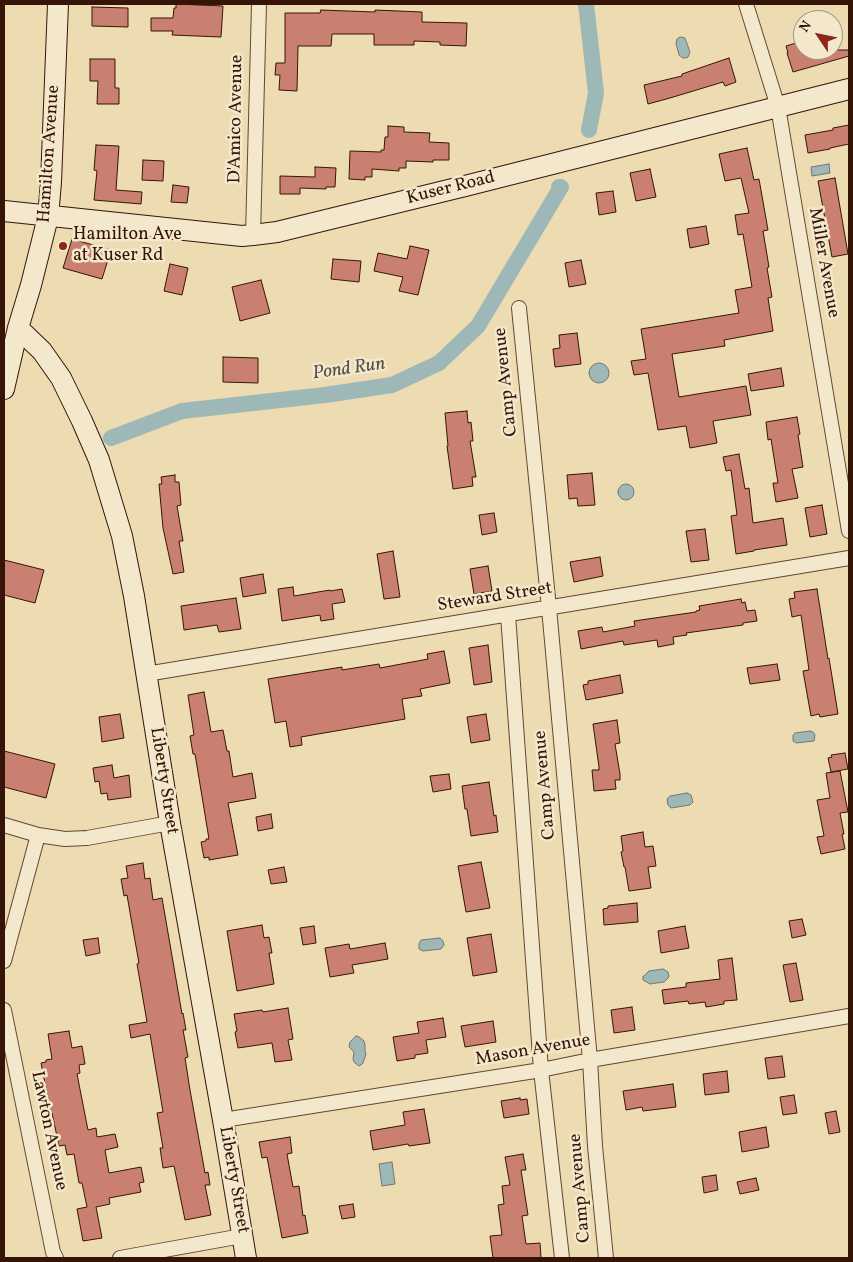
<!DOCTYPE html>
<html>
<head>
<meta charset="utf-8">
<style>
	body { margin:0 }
	#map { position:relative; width:853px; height:1262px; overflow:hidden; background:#eddbb1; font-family:Vollkorn,serif }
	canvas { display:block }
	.frame { position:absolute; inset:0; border:5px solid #361407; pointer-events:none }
	.north { position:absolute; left:793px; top:10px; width:50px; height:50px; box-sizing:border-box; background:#f3e8cc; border:1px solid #a7937d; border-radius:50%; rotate:304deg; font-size:14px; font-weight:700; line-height:20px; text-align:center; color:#361407 }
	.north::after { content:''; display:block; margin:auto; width:18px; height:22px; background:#8f2418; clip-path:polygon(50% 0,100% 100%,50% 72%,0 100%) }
</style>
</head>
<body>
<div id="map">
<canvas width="853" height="1262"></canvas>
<div class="frame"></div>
<div class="north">N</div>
</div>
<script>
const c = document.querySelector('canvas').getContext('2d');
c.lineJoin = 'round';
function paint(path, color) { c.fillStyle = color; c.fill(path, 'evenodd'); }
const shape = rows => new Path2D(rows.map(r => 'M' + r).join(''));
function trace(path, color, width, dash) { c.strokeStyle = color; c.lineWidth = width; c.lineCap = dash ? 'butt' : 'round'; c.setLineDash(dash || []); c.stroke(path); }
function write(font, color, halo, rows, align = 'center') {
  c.font = font + ' Vollkorn,serif'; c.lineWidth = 5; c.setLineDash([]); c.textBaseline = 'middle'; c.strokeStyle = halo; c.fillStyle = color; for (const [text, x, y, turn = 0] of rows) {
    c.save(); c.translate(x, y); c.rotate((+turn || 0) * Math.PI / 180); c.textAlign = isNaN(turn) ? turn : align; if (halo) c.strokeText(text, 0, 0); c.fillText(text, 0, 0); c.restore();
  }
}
const water = shape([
	[680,37,685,38,690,52,688,57,685,58,683,58,679,55,676,43,677,39,680,37],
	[829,164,830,173,812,176,811,167,829,164],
	'589 373a10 10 0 1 1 20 0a10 10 0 1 1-20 0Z',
	'618 492a8 8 0 1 1 16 0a8 8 0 1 1-16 0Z',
	[810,731,813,732,815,735,814,741,796,743,793,741,793,735,795,733,810,731],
	[687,793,691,795,693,802,690,805,671,808,668,805,667,799,670,796,687,793],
	[440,938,443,941,444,945,441,949,423,951,419,949,419,944,421,940,440,938],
	[663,969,668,972,669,977,664,982,650,984,643,980,643,976,644,976,649,971,663,969],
	[356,1036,359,1037,364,1041,365,1045,365,1051,366,1054,363,1063,361,1065,359,1066,354,1062,353,1059,354,1052,349,1047,350,1042,356,1036],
	[392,1162,395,1184,382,1186,379,1164,392,1162]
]);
const canal = shape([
	[586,4,596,93,589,130],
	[111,438,182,411,325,395,392,385,439,363,478,326,561,187,559,187]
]);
const building = shape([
	[176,4,223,6,221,37,172,35,173,31,151,31,151,18,173,18,174,8,176,8,176,4],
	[92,7,128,8,128,27,92,26,92,7],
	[321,10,375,12,375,10,422,12,422,22,467,23,466,46,440,45,440,42,414,41,414,45,374,45,374,34,332,34,331,46,298,46,297,91,279,90,280,75,275,75,276,63,285,63,285,13,320,13,321,10],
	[803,41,803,50,849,50,849,56,793,72,787,53,788,53,786,46,803,41],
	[729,58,736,82,725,86,723,82,670,98,648,104,644,85,682,76,682,74,729,58],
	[90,59,115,59,115,88,119,88,119,104,97,104,98,81,90,81,90,59],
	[849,125,849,144,830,148,830,149,808,153,805,135,833,130,833,128,849,125],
	[388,126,404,127,404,132,430,133,429,142,449,143,449,160,433,160,433,162,406,161,406,168,399,168,399,171,372,169,372,177,365,177,365,180,349,179,350,151,381,152,381,150,384,150,385,137,388,137,388,126],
	[96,145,119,146,116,190,142,192,141,204,94,200,97,171,94,170,96,145],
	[747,148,754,180,759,179,768,230,763,231,769,267,767,268,772,297,768,298,773,331,724,340,725,346,672,354,679,397,746,386,751,415,713,421,717,443,690,448,686,426,658,430,648,373,634,375,631,361,646,359,641,329,739,313,735,290,752,287,743,234,738,235,735,215,749,213,741,178,725,181,719,154,747,148],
	[143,160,164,161,163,181,142,180,143,160],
	[315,167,336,168,335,187,326,187,326,189,300,188,300,194,280,194,280,176,315,177,315,167],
	[650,169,656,197,636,201,630,173,650,169],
	[835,178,848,254,832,257,818,181,835,178],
	[173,185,189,187,187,203,171,202,173,185],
	[613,191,616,212,599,215,596,193,613,191],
	[706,226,709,244,690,248,687,229,706,226],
	[72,239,111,250,102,279,63,268,72,239],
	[410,246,429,250,418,295,399,291,403,277,374,271,378,253,407,259,410,246],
	[333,259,361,261,359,282,331,279,333,259],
	[581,260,586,284,569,287,565,263,581,260],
	[170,264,188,268,182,295,164,291,170,264],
	[261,280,270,313,240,321,232,287,261,280],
	[577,333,581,364,555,367,553,349,560,348,559,335,577,333],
	[223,357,258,358,258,383,223,382,223,357],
	[781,368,784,386,751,391,748,374,781,368],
	[467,411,468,423,471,422,473,441,470,441,476,477,472,477,473,486,453,489,447,446,448,446,445,413,467,411],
	[797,417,800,434,798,435,803,467,792,469,798,498,776,502,773,483,778,483,771,439,768,440,766,422,797,417],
	[739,454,745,489,749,488,753,523,783,518,787,545,754,550,754,551,736,554,731,516,737,515,731,470,726,471,723,457,739,454],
	[592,473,595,505,578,506,577,498,569,499,567,475,592,473],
	[175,475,175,482,179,482,181,505,177,506,183,541,179,541,184,572,173,574,163,528,159,484,162,484,161,477,175,475],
	[822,505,827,534,810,537,805,508,822,505],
	[494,513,497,532,482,535,479,515,494,513],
	[705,529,709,560,691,562,686,531,705,529],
	[393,551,400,597,384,599,377,554,393,551],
	[600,557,603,576,574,582,570,562,600,557],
	[4,560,44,570,35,603,4,595,4,560],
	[488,566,492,591,474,594,470,569,488,566],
	[263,574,266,593,243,597,240,578,263,574],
	[293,587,294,596,330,590,330,591,342,589,345,602,332,604,334,619,321,621,320,615,282,621,278,589,293,587],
	[817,589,828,659,829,658,838,714,820,717,819,714,811,716,803,671,809,670,801,615,792,617,789,599,795,598,794,592,817,589],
	[236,598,241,629,219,632,217,625,184,630,181,606,236,598],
	[741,599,742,603,745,602,747,611,755,610,757,621,743,623,743,625,686,633,687,635,673,637,674,644,658,647,657,640,624,645,623,641,581,649,578,631,602,627,603,632,635,626,634,621,696,612,696,611,700,610,699,606,741,599],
	[488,645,492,682,474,685,469,648,488,645],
	[444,651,450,683,420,689,422,696,402,699,405,719,301,737,302,745,290,747,286,721,275,723,268,679,342,667,342,670,379,664,380,668,428,659,427,654,444,651],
	[777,664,780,680,750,684,747,668,777,664],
	[620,675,623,693,586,700,583,685,588,684,588,681,620,675],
	[204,692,211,732,223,730,227,751,229,751,233,777,252,773,256,798,228,803,238,855,209,860,209,857,204,858,201,842,206,841,206,839,209,839,195,754,193,754,190,736,194,735,188,695,204,692],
	[120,714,124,738,102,742,99,717,120,714],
	[486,714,490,740,471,743,467,717,486,714],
	[617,720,620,743,615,744,620,774,620,780,615,780,616,789,594,791,592,770,599,770,599,767,593,724,617,720],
	[4,751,55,764,46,798,4,787,4,751],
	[845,753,848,769,831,772,828,758,832,757,831,755,845,753],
	[112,765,114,778,129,775,131,797,108,800,107,793,101,794,99,781,95,782,93,768,112,765],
	[840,771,848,812,840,813,844,834,842,834,845,849,821,854,817,837,824,836,817,800,830,798,826,773,840,771],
	[449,774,451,789,433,792,430,776,449,774],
	[489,782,494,816,496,815,498,832,471,836,467,809,465,809,462,786,489,782],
	[271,814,273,828,258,831,256,817,271,814],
	[643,832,645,847,653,846,656,866,648,867,651,888,629,891,625,867,624,867,621,852,623,851,621,836,643,832],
	[481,862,490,908,466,912,458,866,481,862],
	[143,863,145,879,150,878,153,900,162,898,182,1014,183,1013,186,1030,183,1030,188,1057,185,1058,190,1090,205,1173,208,1172,210,1185,205,1185,211,1215,185,1220,174,1166,163,1168,160,1148,163,1148,157,1113,163,1112,150,1034,131,1038,129,1025,147,1022,137,964,139,963,132,924,127,895,124,896,121,879,128,878,126,866,143,863],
	[284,867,287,882,271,884,268,870,284,867],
	[637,903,638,922,604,925,603,909,608,908,608,906,637,903],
	[802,919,806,935,792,938,789,921,802,919],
	[262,925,264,938,269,937,272,953,269,953,274,984,237,991,227,931,262,925],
	[314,926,316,943,303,945,300,928,314,926],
	[685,926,689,948,661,953,658,931,685,926],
	[491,934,497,972,473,976,467,938,491,934],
	[98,938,100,953,86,956,83,940,98,938],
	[385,943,388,959,352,965,354,973,330,977,325,948,349,944,350,949,385,943],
	[732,958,737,1000,724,1001,724,1004,706,1007,705,1002,689,1004,688,1001,664,1004,662,990,686,987,686,983,720,979,718,960,732,958],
	[796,963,803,1000,790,1002,783,965,796,963],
	[632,1007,635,1030,614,1033,611,1010,632,1007],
	[288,1008,293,1039,288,1040,292,1060,275,1062,272,1043,238,1048,235,1032,237,1031,234,1014,262,1010,263,1012,288,1008],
	[443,1018,446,1037,426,1040,428,1053,415,1055,415,1058,397,1061,393,1037,419,1033,417,1022,443,1018],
	[493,1021,496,1042,465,1047,461,1026,493,1021],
	[69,1031,72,1048,82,1046,85,1064,79,1065,80,1073,77,1074,88,1130,96,1128,97,1137,115,1134,118,1147,105,1150,109,1173,141,1167,144,1182,139,1183,141,1192,109,1198,110,1204,96,1207,102,1238,83,1241,77,1209,87,1207,82,1183,79,1183,74,1154,67,1155,65,1145,59,1146,52,1113,51,1114,41,1063,46,1062,46,1060,52,1059,48,1034,69,1031],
	[782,1056,785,1077,768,1079,765,1058,782,1056],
	[727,1071,729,1092,705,1095,703,1074,727,1071],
	[673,1084,676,1107,643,1111,642,1107,626,1110,623,1091,673,1084],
	[794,1095,797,1113,783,1115,780,1097,794,1095],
	[520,1098,520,1100,527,1099,529,1114,504,1118,501,1101,520,1098],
	[424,1109,430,1143,409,1146,408,1144,373,1150,370,1131,405,1125,403,1112,424,1109],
	[836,1111,840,1132,829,1134,825,1113,836,1111],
	[766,1127,769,1147,742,1152,739,1132,766,1127],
	[290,1137,292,1153,287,1154,293,1187,299,1186,303,1216,305,1215,308,1233,282,1238,267,1157,262,1158,259,1142,290,1137],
	[523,1154,526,1170,521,1170,528,1215,522,1216,526,1244,540,1243,541,1258,493,1258,490,1236,502,1235,498,1205,504,1204,502,1186,510,1185,505,1157,523,1154],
	[716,1175,718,1190,704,1193,702,1177,716,1175],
	[756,1178,759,1190,740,1194,737,1182,756,1178],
	[353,1204,355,1217,342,1219,339,1206,353,1204]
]);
const street = shape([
	[746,4,778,107,849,531],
	[253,235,259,4],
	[519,308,549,608,590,1060,595,1146,606,1258],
	[508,615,541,1070,562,1258],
	[146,674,849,558],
	[4,825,38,835,65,839,87,838,170,823],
	[4,961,38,835],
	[4,1010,53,1252,56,1258],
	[223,1120,541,1070,590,1060,849,1016],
	[120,1258,242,1236]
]);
const secondary = shape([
	[4,211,242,236,253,235,277,232,465,186,849,89],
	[18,328,42,351,61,378,82,421,99,460,122,536,134,596,170,823,223,1120,246,1258],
	[4,389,18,328,31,285,48,217,51,182,58,4]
]);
const markers = [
	[63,246,5,"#8f2418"]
];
const streetNames = [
	["D'Amico Avenue",237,119,-89],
	["Hamilton Avenue",50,154,-86],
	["Kuser Road",451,189,-14],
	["Miller Avenue",823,263,80],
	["Camp Avenue",507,382,-96],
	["Steward Street",495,598,-9],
	["Liberty Street",163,781,81],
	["Camp Avenue",546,785,-95],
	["Mason Avenue",533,1051,-10],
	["Lawton Avenue",48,1131,78],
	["Liberty Street",233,1180,80],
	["Camp Avenue",581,1188,-95]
];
const poiNames = [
	["Hamilton Ave",73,236],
	["at Kuser Rd",73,257]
];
const waterNames = [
	["Pond Run",349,370,-8]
];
paint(water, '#9eb8b8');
trace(water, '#747671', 1);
trace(canal, '#9eb8b8', 16);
paint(building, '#ca8070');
trace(building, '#361407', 1);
trace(street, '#644632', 16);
trace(secondary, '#361407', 22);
trace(street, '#f3e8cc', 14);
trace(secondary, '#f3e8cc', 20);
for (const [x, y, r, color] of markers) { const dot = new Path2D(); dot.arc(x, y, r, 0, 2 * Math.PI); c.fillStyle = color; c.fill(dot); trace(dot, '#f3e8cc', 2); }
write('18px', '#361407', '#f3e8cc', streetNames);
write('18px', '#361407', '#f3e8cc', poiNames, 'left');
write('italic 19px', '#5a4d45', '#f3e8cc', waterNames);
</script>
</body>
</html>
